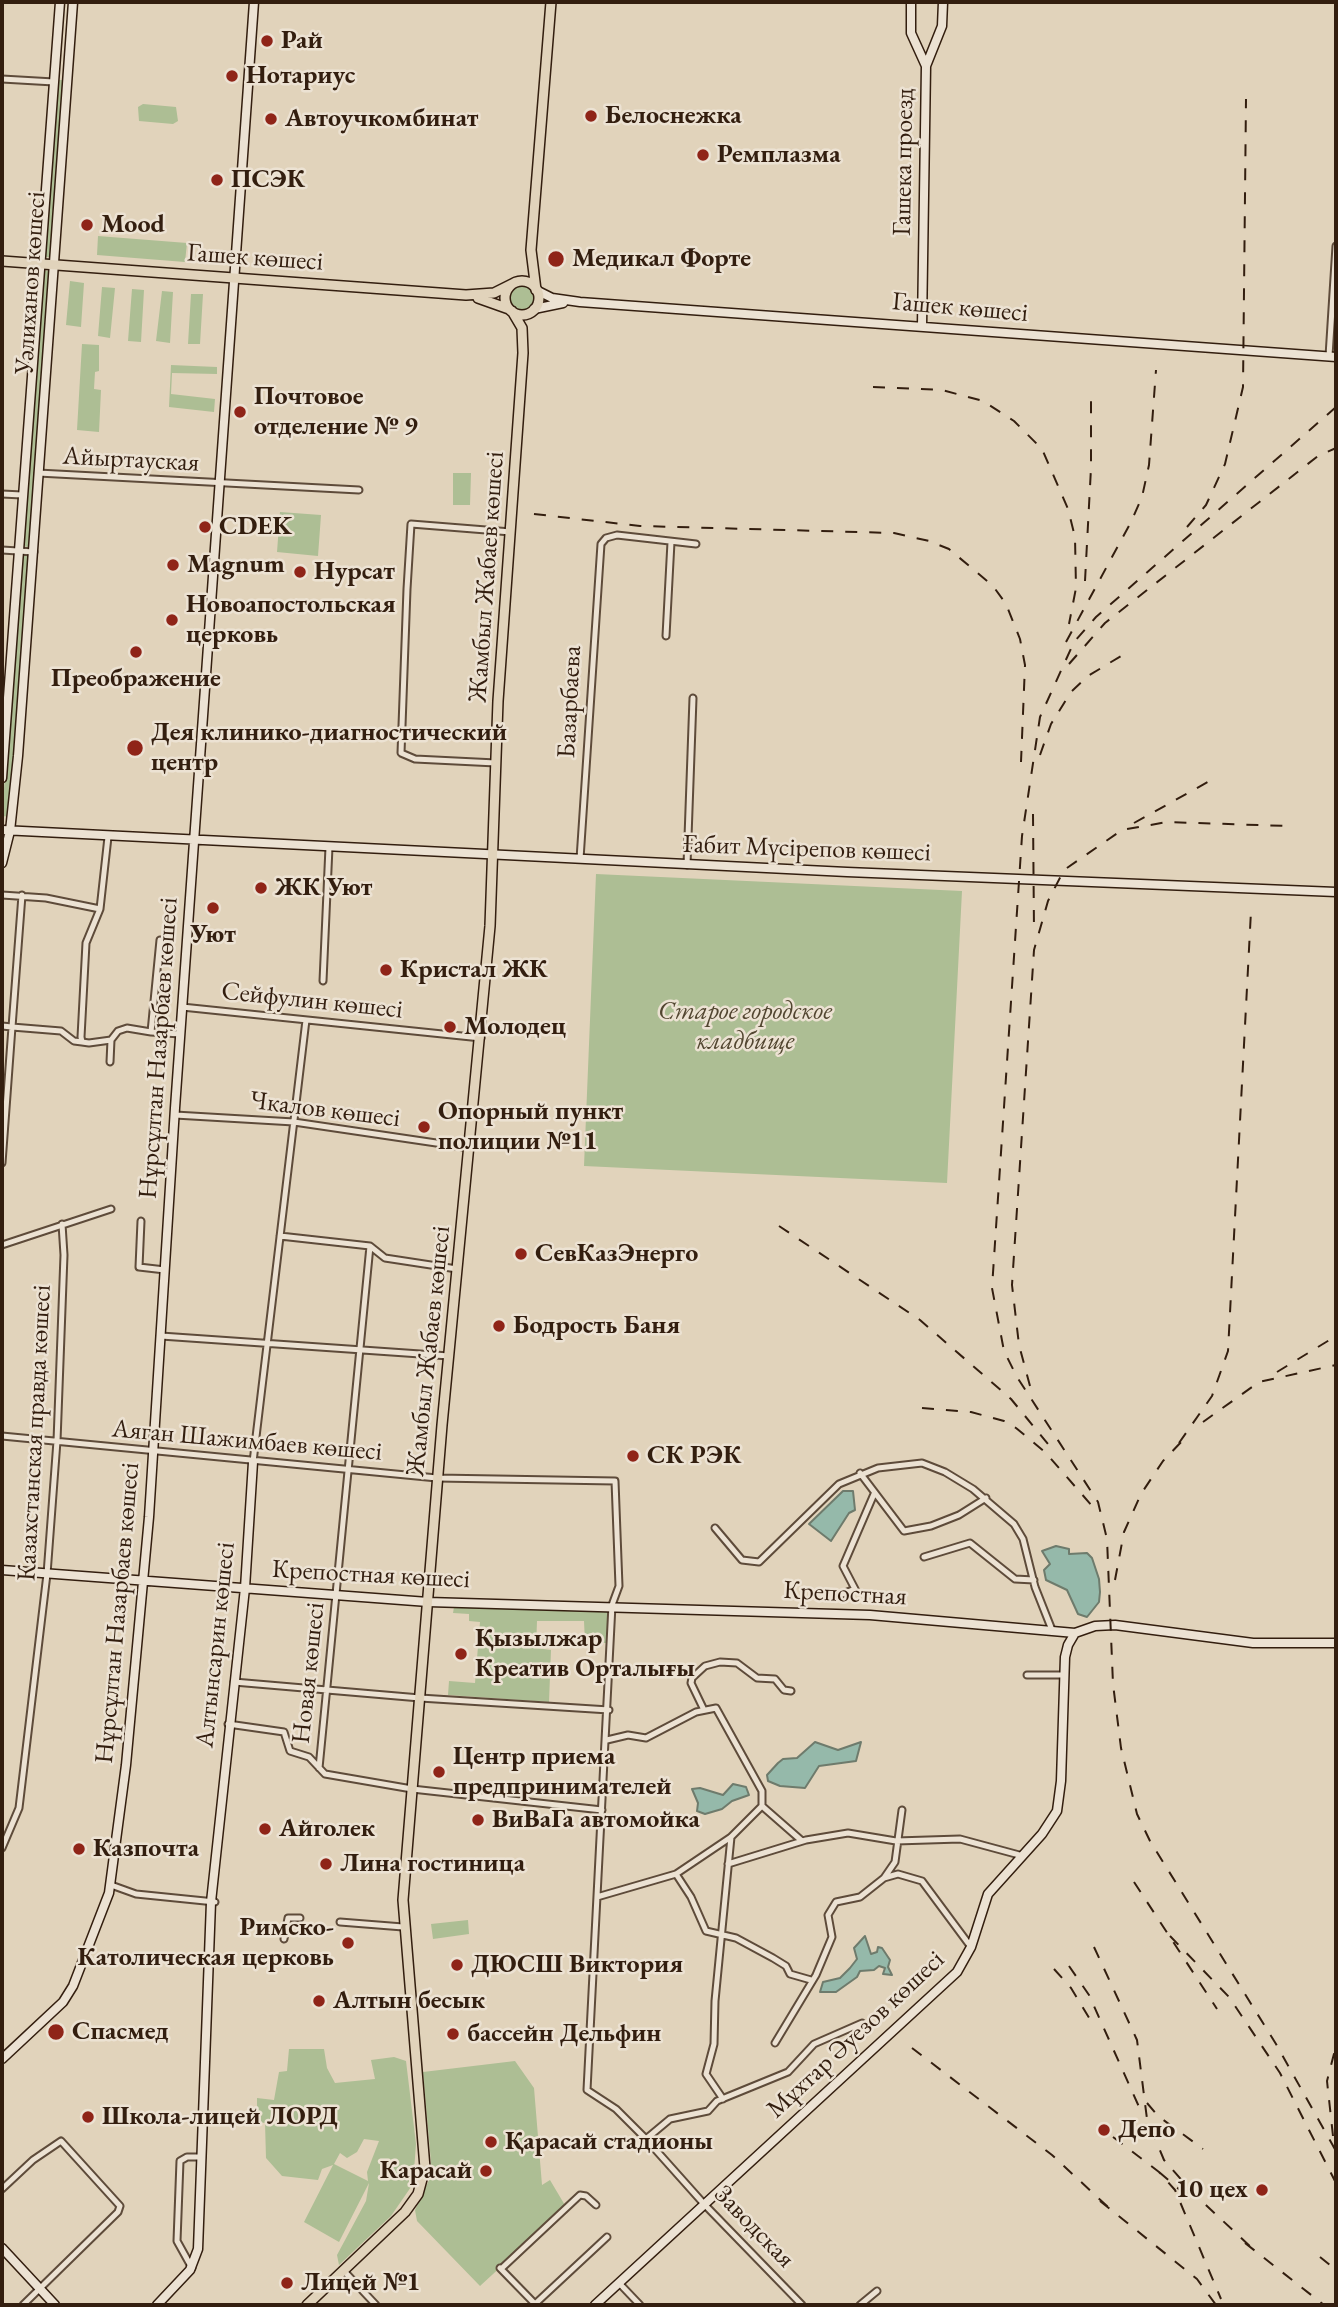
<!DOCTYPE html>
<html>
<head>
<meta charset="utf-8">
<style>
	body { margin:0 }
	#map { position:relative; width:1338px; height:2307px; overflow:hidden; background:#e1d3bb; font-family:"EB Garamond",serif }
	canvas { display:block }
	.frame { position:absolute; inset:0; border:4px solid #331e0f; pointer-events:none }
</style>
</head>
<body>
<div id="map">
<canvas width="1338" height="2307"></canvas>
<div class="frame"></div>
</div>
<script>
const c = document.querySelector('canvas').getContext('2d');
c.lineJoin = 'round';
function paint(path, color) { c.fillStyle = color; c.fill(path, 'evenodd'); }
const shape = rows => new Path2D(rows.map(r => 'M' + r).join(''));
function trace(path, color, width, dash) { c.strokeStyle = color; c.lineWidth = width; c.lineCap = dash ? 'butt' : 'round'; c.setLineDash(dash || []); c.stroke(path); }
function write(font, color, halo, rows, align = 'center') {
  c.font = font + ' "EB Garamond",serif'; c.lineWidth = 5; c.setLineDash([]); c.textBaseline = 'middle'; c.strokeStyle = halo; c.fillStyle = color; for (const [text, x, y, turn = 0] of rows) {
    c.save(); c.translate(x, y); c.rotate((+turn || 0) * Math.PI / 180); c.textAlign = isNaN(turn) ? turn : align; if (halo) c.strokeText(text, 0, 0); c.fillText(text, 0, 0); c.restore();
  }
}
const green = shape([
	[57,80,63,80,51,257,44,257],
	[143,104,176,107,178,121,173,124,139,121,138,107],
	[98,236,187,243,185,262,97,255],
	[41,270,49,271,29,547,21,546],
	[70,281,84,283,81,327,66,325],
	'509 298a13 13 0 1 1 26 0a13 13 0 1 1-26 0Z',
	[102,287,115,288,110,338,98,336],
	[132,289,144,290,141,342,128,341],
	[162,291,173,292,170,343,156,341],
	[191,294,203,294,200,344,188,344],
	[82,344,99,345,99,371,95,372,94,389,101,390,99,432,77,430],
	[171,365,217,367,217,374,172,373,171,394,215,399,214,412,169,407],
	[453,473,471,473,470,505,453,505],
	[280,512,321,515,318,556,277,552],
	[21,554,29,555,10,817,2,816],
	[596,874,962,891,947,1183,584,1166],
	[454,1607,608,1611,607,1643,585,1643,584,1621,537,1621,536,1648,551,1650,549,1702,448,1695,449,1681,475,1683,480,1622,469,1621,469,1614,453,1613],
	[468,1920,469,1934,433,1939,431,1924],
	[289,2049,324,2049,327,2068,335,2083,375,2079,371,2060,394,2057,406,2061,416,2144,413,2184,391,2216,339,2265,337,2255,366,2201,369,2183,339,2242,304,2222,333,2165,322,2169,318,2180,282,2176,266,2158,265,2123,257,2122,257,2098,274,2100,279,2072,287,2071],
	[364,2139,379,2141,367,2172,368,2181,334,2164,340,2153,347,2158,357,2152],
	[515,2061,534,2088,542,2185,550,2180,566,2207,480,2286,417,2221,415,2210,429,2180,431,2162,423,2072]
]);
const water = shape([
	[843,1491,853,1491,855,1510,849,1513,831,1541,809,1524,843,1491],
	[1056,1546,1069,1549,1069,1554,1087,1553,1092,1558,1099,1579,1100,1592,1099,1602,1087,1617,1078,1614,1067,1590,1046,1580,1044,1570,1050,1564,1042,1551,1056,1546],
	[815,1742,838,1750,861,1742,856,1761,819,1766,805,1788,780,1786,768,1781,767,1775,778,1763,783,1759,797,1758,815,1742],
	[733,1784,746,1787,749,1795,732,1801,722,1809,705,1814,697,1811,698,1803,692,1789,700,1788,723,1795,733,1784],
	[865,1936,871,1954,877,1952,878,1947,882,1948,890,1960,888,1967,892,1975,883,1974,885,1968,879,1966,874,1970,860,1971,857,1977,836,1992,820,1992,823,1982,840,1978,850,1968,857,1959,854,1948,865,1936]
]);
const street = shape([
	[2,79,54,82],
	[1329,356,1336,246],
	[38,473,359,490],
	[2,494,22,495],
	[2,550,34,552],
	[666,636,671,542],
	[496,763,415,759,401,753,407,589,411,524,511,532],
	[108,837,100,909,86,943,81,1037,82,1042,89,1043,111,1040],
	[580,859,601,544,606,538,617,535,696,544],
	[687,865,693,698],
	[2,895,46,898,100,909],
	[160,940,151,1032,180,1034],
	[323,981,329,847],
	[182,1007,481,1038],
	[2,1026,12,1027,22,895],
	[110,1062,111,1040,118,1031,127,1028,151,1032],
	[175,1115,294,1122,470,1148],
	[2,1163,12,1027,61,1031,74,1041,82,1042],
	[141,1221,139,1267,165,1270],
	[280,1236,370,1246,385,1258,457,1269],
	[2,1245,111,1209],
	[161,1336,449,1356],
	[2,1436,437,1478,615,1481,619,1586,612,1605,587,2090,616,2109,646,2139,704,2204,802,2305],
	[253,1462,306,1020],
	[860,1473,904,1531,931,1526,959,1515,986,1498],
	[715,1528,742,1560,759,1562,839,1484,878,1468,922,1463,945,1472,973,1489,1014,1524,1023,1539,1035,1587,1052,1630],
	[924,1557,970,1543,1015,1579,1034,1580],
	[840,1595,855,1589,843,1566,874,1494],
	[1027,1675,1064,1675],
	[234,1682,420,1698,609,1710],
	[704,1710,691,1683,692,1678,705,1666,720,1662,737,1663,757,1678,775,1679,784,1690,791,1691],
	[228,1724,284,1732,290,1751,309,1757,325,1774,412,1789,602,1810],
	[319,1768,370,1246],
	[762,1806,802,1841],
	[2,1848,19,1808,47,1574,57,1441,64,1255,62,1224],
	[728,1864,806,1840,848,1833,896,1841,960,1839,1023,1856],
	[676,1874,691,1897,706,1931,736,1938,773,1958,786,1966,790,1974,811,1980],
	[884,1878,898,1874,922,1881,971,1947],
	[111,1885,136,1894,215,1902],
	[597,1897,676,1874,731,1837,762,1806,762,1791,716,1708,696,1712,646,1738,628,1735,607,1740],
	[340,1922,403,1927],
	[284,1939,288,1918,300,1918],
	[775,2043,816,1975,832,1937,828,1915,836,1902,860,1897,884,1878,895,1862,902,1810],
	[723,2099,706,2074,714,2044,715,2001,731,1837],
	[646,2139,670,2119,708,2111,717,2101,788,2072,814,2044,862,2023],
	[2,2189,33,2160,61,2141,120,2206,118,2212,23,2305],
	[192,2268,177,2241,180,2161,187,2157,202,2157],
	[500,2268,536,2305],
	[501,2269,580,2195,586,2196,596,2205],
	[344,2271,376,2305],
	[619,2283,640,2305],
	[535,2304,607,2237],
	[860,2305,877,2291]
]);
const secondary = shape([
	[911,2,911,33,926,66],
	[536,290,552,298,580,302,1336,357],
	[534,309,563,303],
	[922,326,926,66,942,26,943,2],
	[2,778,60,2],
	[2,830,847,872,1336,892],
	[2,863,10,831,18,756,73,2],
	[2,1570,428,1602,870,1615,1075,1633],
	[2,2059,63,2002,73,1986,109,1893,126,1765,149,1517,175,1108,254,2],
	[2,2248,55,2305],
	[157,2305,190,2270,198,2249,211,1902,245,1588,253,1462],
	[595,2305,957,1972,971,1947,988,1894,1042,1834,1057,1811,1061,1781,1065,1657,1068,1645,1075,1633,1095,1626,1115,1625,1253,1643,1336,1643]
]);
const primary = shape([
	[2,261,466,295,494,293,512,284],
	'505 298a17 17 0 1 1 34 0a17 17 0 1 1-34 0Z',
	[536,290,531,250,551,2],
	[478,298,509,309],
	[307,2305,405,2212,418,2194,425,2168,403,1900,442,1425,490,926,498,701,523,353,522,328,512,311]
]);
const rail = shape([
	[873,387,942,390,983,401,1014,421,1042,449,1068,509,1075,537,1076,588,1069,624],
	[1336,407,1096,617,1074,642,1040,717,1022,836,992,1288,1004,1351,1017,1377,1098,1502,1107,1539,1113,1684,1121,1748,1137,1814,1150,1841,1276,2044,1336,2151],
	[534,514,640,526,894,533,929,541,949,549,993,586,1006,604,1020,639,1025,665,1021,762],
	[1187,527,1206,505,1225,464,1243,387,1246,99],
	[1085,581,1091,468,1091,391],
	[1066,642,1131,522,1142,497,1149,465,1156,370],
	[1069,664,1105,623,1318,456,1336,448],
	[1040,755,1051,724,1071,692,1088,676,1121,656],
	[1033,814,1034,929],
	[1134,823,1215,778],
	[779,1226,920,1320,1011,1399,1053,1450],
	[1277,1372,1336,1336],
	[1030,1386,1019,1345,1012,1285,1034,950,1048,901,1064,870,1122,830,1167,822,1287,826],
	[922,1408,971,1412,1004,1421,1016,1428,1045,1452,1093,1507],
	[1203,1422,1259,1382,1336,1365],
	[1179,1443,1212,1396,1228,1351,1251,911],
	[1115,1580,1124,1532,1141,1494,1163,1461,1185,1438],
	[1134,1882,1217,2009],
	[1170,1936,1229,1997,1280,2073,1336,2183],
	[1094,1947,1137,2040,1147,2119,1164,2160,1193,2193,1253,2249],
	[1069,1966,1089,1995,1140,2109],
	[1054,1969,1071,1988,1091,2021],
	[912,2048,1052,2155,1108,2207],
	[1147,2103,1158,2116,1203,2149],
	[1333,2136,1327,2081,1336,2046],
	[1113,2137,1159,2172,1175,2190,1221,2299],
	[1159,2172,1180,2190],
	[1100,2201,1197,2279,1216,2305],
	[1245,2243,1324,2305],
	[1320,2257,1336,2270]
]);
const markers = [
	[267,41,7,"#8f2418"],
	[232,76,7,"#8f2418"],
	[591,116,7,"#8f2418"],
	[271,119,7,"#8f2418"],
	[703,155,7,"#8f2418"],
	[217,180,7,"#8f2418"],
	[87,225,7,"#8f2418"],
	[556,259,9,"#8f2418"],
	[240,412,7,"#8f2418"],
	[205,527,7,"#8f2418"],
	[173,565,7,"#8f2418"],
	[300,572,7,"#8f2418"],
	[172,620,7,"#8f2418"],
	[136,652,7,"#8f2418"],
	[135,748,9,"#8f2418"],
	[261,888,7,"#8f2418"],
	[213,908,7,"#8f2418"],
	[386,970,7,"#8f2418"],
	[450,1027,7,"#8f2418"],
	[424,1127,7,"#8f2418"],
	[521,1254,7,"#8f2418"],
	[499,1326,7,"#8f2418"],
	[633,1456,7,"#8f2418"],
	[461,1654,7,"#8f2418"],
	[439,1772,7,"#8f2418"],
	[478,1820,7,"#8f2418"],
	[265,1829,7,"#8f2418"],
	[79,1849,7,"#8f2418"],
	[326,1864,7,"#8f2418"],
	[348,1943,7,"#8f2418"],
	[457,1965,7,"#8f2418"],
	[319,2001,7,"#8f2418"],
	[56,2032,9,"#8f2418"],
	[453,2034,7,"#8f2418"],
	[88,2117,7,"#8f2418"],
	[1104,2130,7,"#8f2418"],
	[491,2142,7,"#8f2418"],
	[486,2171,7,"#8f2418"],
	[1262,2190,7,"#8f2418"],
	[287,2283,7,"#8f2418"]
];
const poiNames = [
	["Рай",281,41],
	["Нотариус",246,76],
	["Белоснежка",605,116],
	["Автоучкомбинат",285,119],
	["Ремплазма",717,155],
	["ПСЭК",231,180],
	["Mood",101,225],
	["Медикал Форте",572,259],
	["Почтовое",254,397],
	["отделение № 9",254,427],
	["CDEK",219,527],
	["Magnum",187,565],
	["Нурсат",314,572],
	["Новоапостольская",186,605],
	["церковь",186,635],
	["Преображение",136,679,"center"],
	["Дея клинико-диагностический",151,733],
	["центр",151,763],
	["ЖК Уют",275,888],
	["Уют",213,935,"center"],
	["Кристал ЖК",400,970],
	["Молодец",464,1027],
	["Опорный пункт",438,1112],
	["полиции №11",438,1142],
	["СевКазЭнерго",535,1254],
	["Бодрость Баня",513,1326],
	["СК РЭК",647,1456],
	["Қызылжар",475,1639],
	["Креатив Орталығы",475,1669],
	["Центр приема",453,1757],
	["предпринимателей",453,1787],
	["ВиВаГа автомойка",492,1820],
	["Айголек",279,1829],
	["Казпочта",93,1849],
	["Лина гостиница",340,1864],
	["Римско-",334,1928,"right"],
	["Католическая церковь",334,1958,"right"],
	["ДЮСШ Виктория",471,1965],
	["Алтын бесык",333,2001],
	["Спасмед",72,2032],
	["бассейн Дельфин",467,2034],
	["Школа-лицей ЛОРД",102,2117],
	["Депо",1118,2130],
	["Қарасай стадионы",505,2142],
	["Карасай",472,2171,"right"],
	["10 цех",1248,2190,"right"],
	["Лицей №1",301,2283]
];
const streetNames = [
	["Гашека проезд",904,162,-89],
	["Гашек көшесі",255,258,4],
	["Уәлиханов көшесі",31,283,-86],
	["Гашек көшесі",960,308,5],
	["Айыртауская",131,460,3],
	["Жамбыл Жабаев көшесі",487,577,-86],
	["Базарбаева",570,702,-87],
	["Ғабит Мүсірепов көшесі",807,849,2],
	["Сейфулин көшесі",312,1001,6],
	["Нұрсұлтан Назарбаев көшесі",159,1048,-86],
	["Чкалов көшесі",325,1110,7],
	["Жамбыл Жабаев көшесі",429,1351,-84],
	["Казахстанская правда көшесі",35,1433,-87],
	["Аяган Шажимбаев көшесі",247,1441,5],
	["Крепостная көшесі",371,1575,3],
	["Крепостная",845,1594,3],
	["Нұрсұлтан Назарбаев көшесі",118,1613,-85],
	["Алтынсарин көшесі",216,1645,-84],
	["Новая көшесі",309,1673,-84],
	["Мұхтар Әуезов көшесі",856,2035,-43],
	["Заводская",754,2227,46]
];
const parkNames = [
	["Старое городское",745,1012],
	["кладбище",745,1042]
];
paint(green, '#adbe94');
paint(water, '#95b9aa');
trace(water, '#6e7b6c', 2);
trace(street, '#5e4b3a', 9);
trace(secondary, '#331e0f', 11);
trace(primary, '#331e0f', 12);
trace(street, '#ece2d3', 5);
trace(secondary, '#ece2d3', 8);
trace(primary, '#e1d3bb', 9);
trace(rail, '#331e0f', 2, [12, 12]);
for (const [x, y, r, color] of markers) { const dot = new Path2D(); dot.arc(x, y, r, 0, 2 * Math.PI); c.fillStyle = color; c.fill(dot); trace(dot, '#ece2d3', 2.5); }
write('bold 26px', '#331e0f', '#ece2d3', poiNames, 'left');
write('26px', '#331e0f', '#ece2d3', streetNames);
write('italic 26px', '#524630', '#ece2d3', parkNames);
</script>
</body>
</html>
